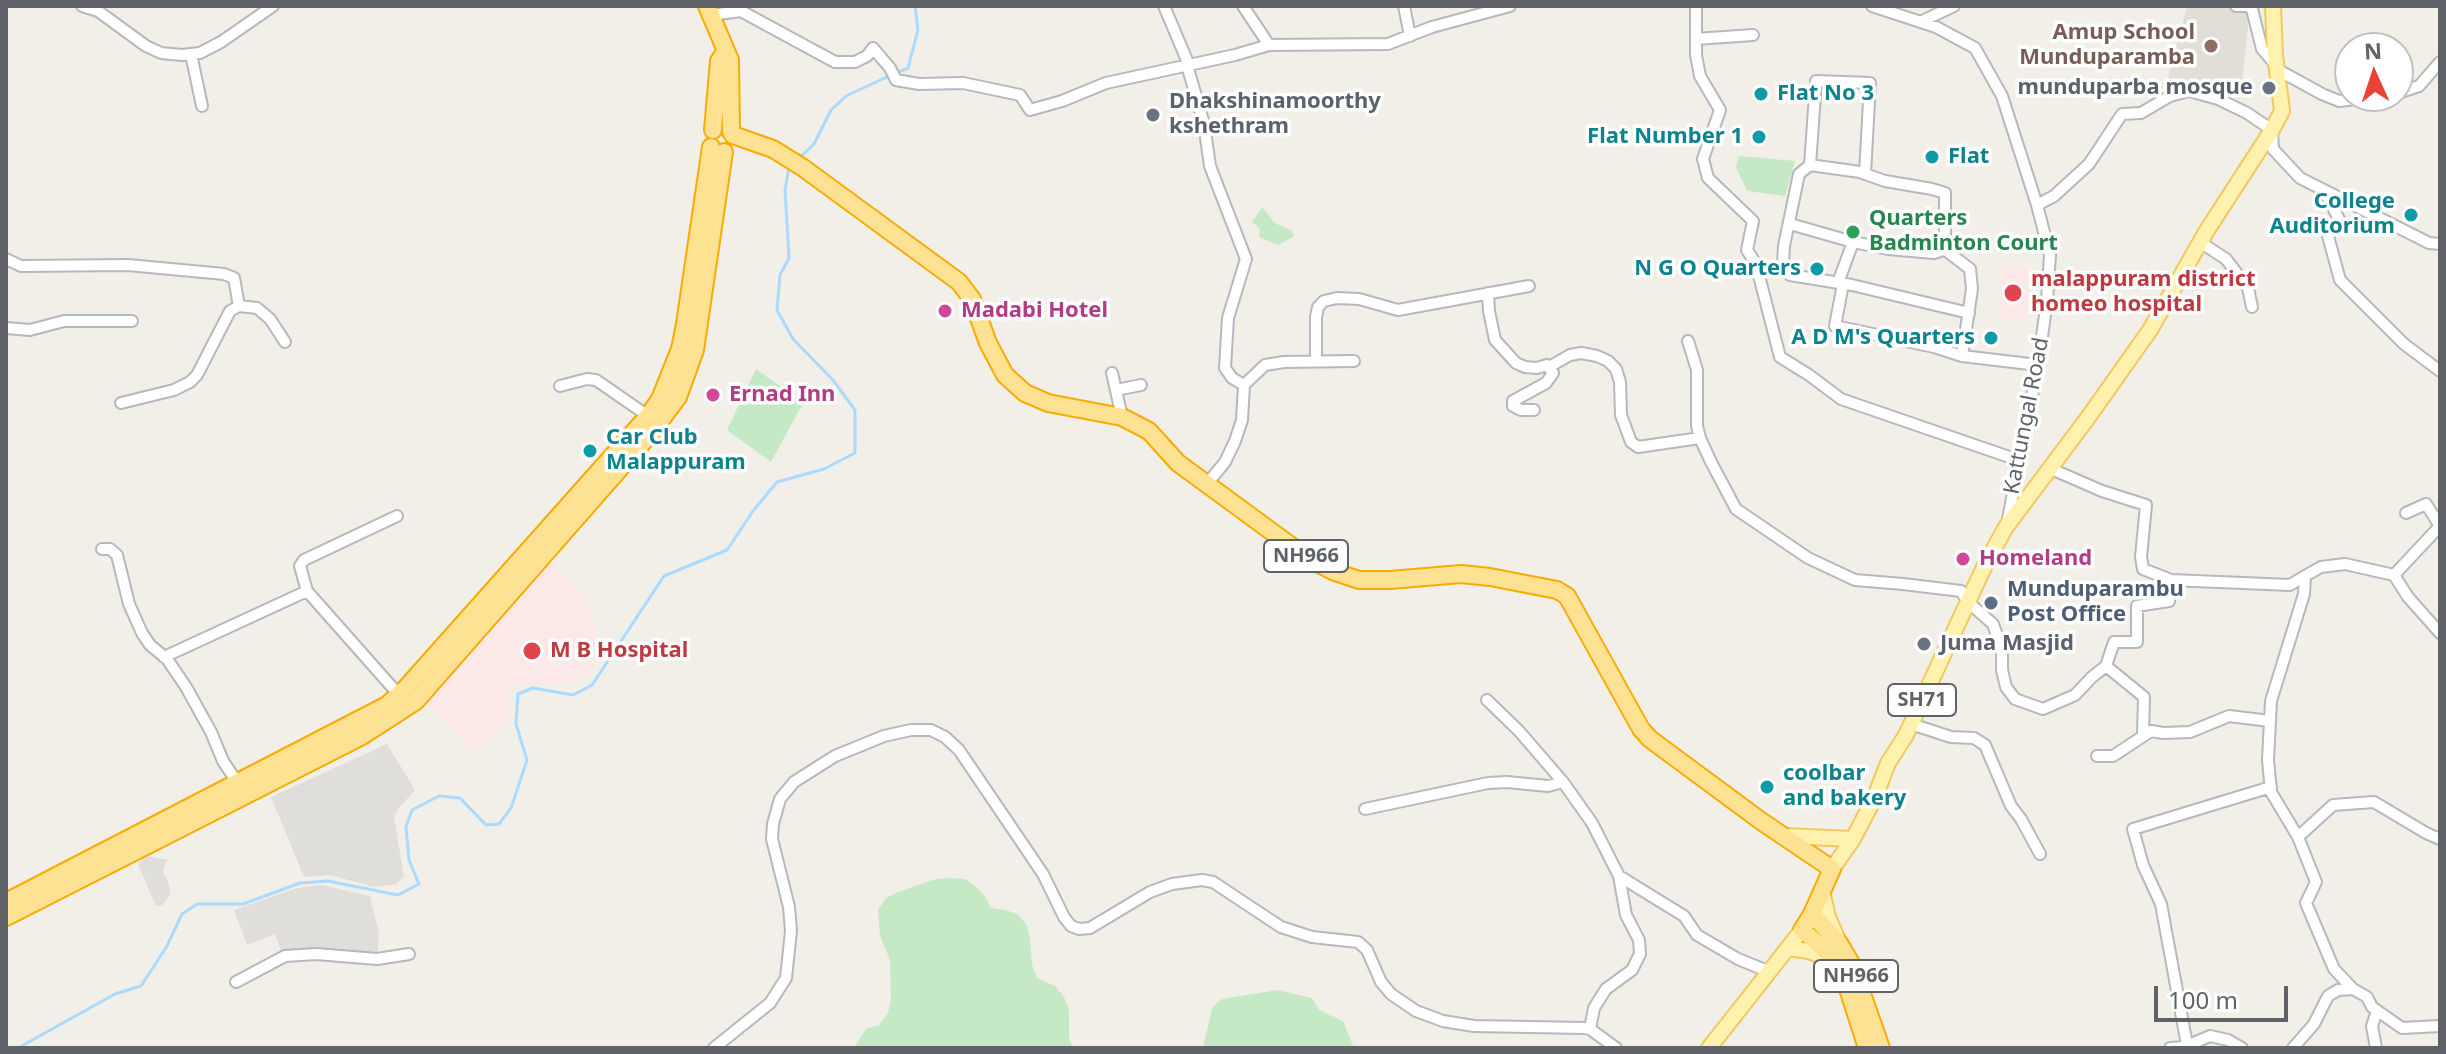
<!DOCTYPE html>
<html>
<head>
<meta charset="utf-8">
<style>
	body { margin:0 }
	#map { position:relative; width:2446px; height:1054px; overflow:hidden; background:#f1efe8; font-family:"Noto Sans",sans-serif }
	canvas { display:block }
	.frame { position:absolute; inset:0; border:8px solid #5f6368; pointer-events:none }
	.north { position:absolute; left:2334px; top:32px; width:80px; height:80px; box-sizing:border-box; background:#fff; border:2px solid #bfc1c3; border-radius:50%; rotate:357deg; font-size:22px; font-weight:700; line-height:32px; text-align:center; color:#5f6368 }
	.north::after { content:''; display:block; margin:auto; width:28px; height:36px; background:#ea4335; clip-path:polygon(50% 0,100% 100%,50% 72%,0 100%) }
	.scale { position:absolute; left:2154px; top:986px; width:134px; height:36px; box-sizing:border-box; border:4px solid #5f6368; border-top:0; padding-left:10px; font-size:24px; line-height:28px; white-space:nowrap; color:#5f6368; -webkit-text-stroke:6px #fff; paint-order:stroke }
</style>
</head>
<body>
<div id="map">
<canvas width="2446" height="1054"></canvas>
<div class="frame"></div>
<div class="north">N</div>
<div class="scale">100 m</div>
</div>
<script>
const c = document.querySelector('canvas').getContext('2d');
c.lineJoin = 'round';
function paint(path, color) { c.fillStyle = color; c.fill(path, 'evenodd'); }
const shape = rows => new Path2D(rows.map(r => 'M' + r).join(''));
function trace(path, color, width, dash) { c.strokeStyle = color; c.lineWidth = width; c.lineCap = dash ? 'butt' : 'round'; c.setLineDash(dash || []); c.stroke(path); }
function write(font, color, halo, rows, align = 'center') {
  c.font = font + ' "Noto Sans",sans-serif'; c.lineWidth = 7; c.setLineDash([]); c.textBaseline = 'middle'; c.strokeStyle = halo; c.fillStyle = color; for (const [text, x, y, turn = 0] of rows) {
    c.save(); c.translate(x, y); c.rotate((+turn || 0) * Math.PI / 180); c.textAlign = isNaN(turn) ? turn : align; if (halo) c.strokeText(text, 0, 0); c.fillText(text, 0, 0); c.restore();
  }
}
const industrial = shape([
	[387,744,415,790,398,809,394,817,404,877,396,884,374,887,330,875,304,877,271,797],
	[144,851,147,856,169,860,165,863,163,871,169,884,170,894,163,905,156,906,138,865,140,860,138,853],
	[322,885,370,896,379,933,377,956,331,950,281,950,275,934,247,945,234,910,297,888]
]);
const education = shape([
	[2187,6,2218,6,2250,10,2240,99,2167,81]
]);
const medical = shape([
	[2000,266,2027,267,2026,320,1998,319],
	[547,560,575,584,587,602,596,629,592,673,573,683,509,684,510,715,475,755,425,703]
]);
const green = shape([
	[1739,156,1795,161,1785,196,1747,191,1736,167],
	[1262,207,1275,223,1292,231,1294,236,1278,245,1259,237,1260,229,1252,222],
	[756,369,803,403,771,462,727,430],
	[950,878,965,879,976,887,985,896,991,908,1006,910,1019,915,1027,926,1030,939,1032,965,1037,978,1055,986,1064,997,1069,1010,1069,1038,1073,1048,854,1048,866,1029,879,1025,888,1013,891,999,890,960,880,936,878,910,886,898,898,892,936,879],
	[1278,990,1312,998,1319,1010,1343,1021,1354,1048,1203,1048,1212,1008,1222,999]
]);
const stream = shape([
	[896,73,908,68,918,30,915,6],
	[798,159,814,144,831,110,846,96,889,76],
	[18,1048,115,994,141,986,167,946,182,914,197,904,243,904,300,883,328,881,398,895,419,884,409,860,406,826,412,810,439,796,460,798,486,825,499,824,511,808,527,760,516,724,518,694,533,688,573,695,592,685,664,576,727,550,753,511,777,482,824,469,855,453,855,410,833,380,793,339,777,310,780,275,789,258,785,190,789,167]
]);
const minor = shape([
	[82,6,98,11,146,46,161,53,182,55,200,53,221,42,273,6],
	[1164,6,1189,65],
	[1243,6,1269,45],
	[1404,6,1410,36],
	[1696,6,1696,55,1700,76,1720,110,1703,159,1708,178,1753,221,1747,250,1756,264,1780,357,1809,375,1841,399,2018,460],
	[1872,6,1936,27,1975,48,2002,96,2037,205,2050,255,2047,301,2038,365,2007,524],
	[2236,6,2248,6,2252,9,2262,49,2275,64],
	[711,15,741,11,835,62,855,62,867,56,873,48,890,68,896,80,919,84,963,83,1020,95,1030,110,1062,101,1106,83,1235,55,1269,45,1388,44,1432,27,1510,6],
	[1920,22,1954,6],
	[1696,39,1753,35],
	[191,54,202,106],
	[1187,65,1204,124,1210,166,1246,259,1228,318,1225,368,1232,378,1244,385,1265,365,1284,362,1354,361],
	[2278,70,2322,94,2339,101,2382,96],
	[2398,93,2419,86,2440,62],
	[1810,165,1799,174,1784,246,1783,263,1790,275,1852,285,1969,313],
	[1865,174,1870,83,1816,81,1810,165,1860,172,1865,174,1885,181,1932,189,1945,193,1945,246,1948,252,1970,269,1972,289,1962,356,2038,365],
	[2324,191,2339,219,2328,236,2340,280,2404,344,2440,371],
	[2037,205,2054,196,2089,164,2122,114,2141,113,2170,96,2189,91,2218,99,2247,113,2272,130,2273,149,2300,178,2429,243,2440,244],
	[1790,224,1853,242,1888,249,1934,253,1947,249],
	[2200,242,2226,259,2248,288,2252,307],
	[6,259,21,266,128,265,224,274,234,278,239,306,257,308,270,319,285,342],
	[1838,283,1853,242],
	[1843,284,1835,326,1934,347,1962,356],
	[1488,293,1489,311,1495,340,1516,363,1525,367,1537,368,1547,365,1553,373,1546,383,1513,401,1513,406,1521,410,1534,410],
	[6,328,30,330,64,321,132,321],
	[1688,341,1697,370,1697,426,1700,438,1711,462,1736,509,1808,558,1855,580,1903,584,1961,591,1968,602,1993,624,2002,650,2002,670,2006,687,2015,699,2043,709,2075,695,2092,677,2106,666,2144,697,2143,736],
	[1316,361,1316,317,1318,307,1324,301,1337,298,1359,299,1398,310,1529,286],
	[1549,367,1570,355,1581,353,1597,356,1608,361,1616,369,1620,382,1621,415,1631,442,1638,447,1700,438],
	[1112,373,1122,417],
	[560,386,587,379,596,380,648,416],
	[1116,390,1141,385],
	[121,403,174,390,190,382,197,375,230,311,239,306],
	[2049,468,2102,491,2146,505,2141,557,2143,569,2171,580,2169,601,2137,606,2137,642,2114,642,2106,666],
	[1207,484,1225,462,1235,441,1242,420,1244,385],
	[2406,513,2426,504,2440,526],
	[397,516,304,560,300,566,307,591,399,695],
	[102,549,110,549,117,555,129,604,142,633,150,645,167,659,186,687,211,732,223,761,237,782],
	[2394,575,2440,526],
	[2171,580,2290,585,2305,576],
	[164,657,307,591],
	[1487,700,1519,731,1563,782,1592,823,1619,876,1626,915,1639,940,1640,954,1632,970,1606,989,1594,1008,1590,1029],
	[1911,724,1951,737,1974,738,1985,745,2011,806,2021,819,2040,854],
	[2097,756,2113,756,2151,731,2163,733,2190,732,2229,716,2270,721],
	[1365,809,1488,783,1507,782,1548,786,1563,782],
	[2298,837,2333,805,2374,802,2426,833,2440,839],
	[1619,876,1684,916,1697,935,1738,959,1770,972],
	[236,982,285,956,316,954,377,959,409,954],
	[2353,989,2334,969,2306,903,2316,882,2298,837,2271,792,2268,760,2271,701,2304,594,2305,576,2321,567,2345,564,2394,575,2408,597,2440,633],
	[2187,1045,2161,904,2143,865,2133,829,2271,787],
	[714,1048,770,1003,786,978,791,931,789,907,772,839,773,824,780,799,794,782,835,756,884,736,911,730,931,730,945,737,959,750,1043,874,1064,917,1071,926,1079,929,1090,928,1150,892,1172,884,1202,880,1213,882,1281,927,1312,937,1358,942,1367,950,1381,982,1391,994,1416,1011,1443,1021,1474,1026,1585,1028,1590,1029,1616,1048],
	[2170,1048,2184,1047,2210,1036,2228,1040,2242,1048],
	[2293,1048,2314,1024,2328,996,2338,990,2353,989,2367,997,2372,1007,2402,1028,2440,1026],
	[2376,1048,2372,1026,2377,1011]
]);
const major = shape([
	[1784,836,1853,839],
	[1832,869,1853,839,1875,797,1888,763,1906,735,1986,563,2006,527,2087,419,2150,330,2206,232,2272,130,2282,111,2275,55,2273,6],
	[1822,891,1828,917,1838,940],
	[1788,948,1809,951,1833,960],
	[1709,1048,1802,930]
]);
const highway = shape([
	[707,6,730,60,731,132],
	[713,130,719,61,725,52],
	[733,135,773,149,802,167,959,282,972,299,988,343,1005,375,1025,393,1048,403,1122,417,1149,431,1178,463,1309,559,1335,572,1359,580,1390,580,1461,574,1490,577,1557,590,1567,596,1641,729,1650,739,1761,821,1832,869,1812,914,1802,930,1823,948,1842,970,1867,1048],
	[6,902,387,705,405,689,648,416,660,399,680,349,685,324,711,147],
	[1812,914,1839,943,1852,965,1881,1048],
	[6,917,362,736,416,701,652,432,678,397,695,350,724,152]
]);
const markers = [
	[2211,46,8,"#8d6e63"],
	[2269,88,8,"#6b7280"],
	[1761,94,8,"#0f9aa8"],
	[1153,115,8,"#6b7280"],
	[1759,137,8,"#0f9aa8"],
	[1932,157,8,"#0f9aa8"],
	[2411,215,8,"#0f9aa8"],
	[1853,232,8,"#2e9e5b"],
	[1817,269,8,"#0f9aa8"],
	[2013,293,10,"#e0444e"],
	[945,311,8,"#d1479c"],
	[1991,338,8,"#0f9aa8"],
	[713,395,8,"#d1479c"],
	[590,451,8,"#0f9aa8"],
	[1963,559,8,"#d1479c"],
	[1991,603,8,"#5c6f8a"],
	[1924,644,8,"#6b7280"],
	[532,651,10,"#e0444e"],
	[1767,787,8,"#0f9aa8"]
];
const shields = [
	[1306,556,84],
	[1922,700,68],
	[1856,976,84]
];
const shieldNames = [
	["NH966",1306,556],
	["SH71",1922,700],
	["NH966",1856,976]
];
const educationNames = [
	["Amup School",2195,33],
	["Munduparamba",2195,58]
];
const worshipNames = [
	["munduparba mosque",2253,88,"right"],
	["Dhakshinamoorthy",1169,102],
	["kshethram",1169,127],
	["Juma Masjid",1940,644]
];
const cultureNames = [
	["Flat No 3",1777,94],
	["Flat Number 1",1743,137,"right"],
	["Flat",1948,157],
	["College",2395,202,"right"],
	["Auditorium",2395,227,"right"],
	["N G O Quarters",1801,269,"right"],
	["A D M's Quarters",1975,338,"right"],
	["Car Club",606,438],
	["Malappuram",606,463],
	["coolbar",1783,774],
	["and bakery",1783,799]
];
const leisureNames = [
	["Quarters",1869,219],
	["Badminton Court",1869,244]
];
const healthNames = [
	["malappuram district",2031,280],
	["homeo hospital",2031,305],
	["M B Hospital",550,651]
];
const hotelNames = [
	["Madabi Hotel",961,311],
	["Ernad Inn",729,395],
	["Homeland",1979,559]
];
const streetNames = [
	["Kattungal Road",2027,416,-79]
];
const serviceNames = [
	["Munduparambu",2007,590],
	["Post Office",2007,615]
];
paint(industrial, '#e0deda');
paint(education, '#e1ded6');
paint(medical, '#fce8e6');
paint(green, '#c5e8c5');
trace(stream, '#aadaff', 3);
trace(minor, '#b5b8bc', 14);
trace(major, '#f2c960', 18);
trace(highway, '#f9ab00', 20);
trace(minor, '#fff', 10);
trace(major, '#fff2af', 14);
trace(highway, '#fde293', 16);
for (const [x, y, r, color] of markers) { const dot = new Path2D(); dot.arc(x, y, r, 0, 2 * Math.PI); c.fillStyle = color; c.fill(dot); trace(dot, '#fff', 3); }
for (const [x, y, w] of shields) { const box = new Path2D(); box.roundRect(x - w / 2, y - 16, w, 32, 6); c.fillStyle = '#fff'; c.fill(box); trace(box, '#5f6368', 2); }
write('bold 20px', '#5f6368', null, shieldNames);
write('bold 22px', '#785e54', '#fff', educationNames, 'right');
write('bold 22px', '#5b616d', '#fff', worshipNames, 'left');
write('bold 22px', '#0d838f', '#fff', cultureNames, 'left');
write('bold 22px', '#27864d', '#fff', leisureNames, 'left');
write('bold 22px', '#be3a42', '#fff', healthNames, 'left');
write('bold 22px', '#b23c85', '#fff', hotelNames, 'left');
write('22px', '#5f6368', '#fff', streetNames);
write('bold 22px', '#4e5e75', '#fff', serviceNames, 'left');
</script>
</body>
</html>
